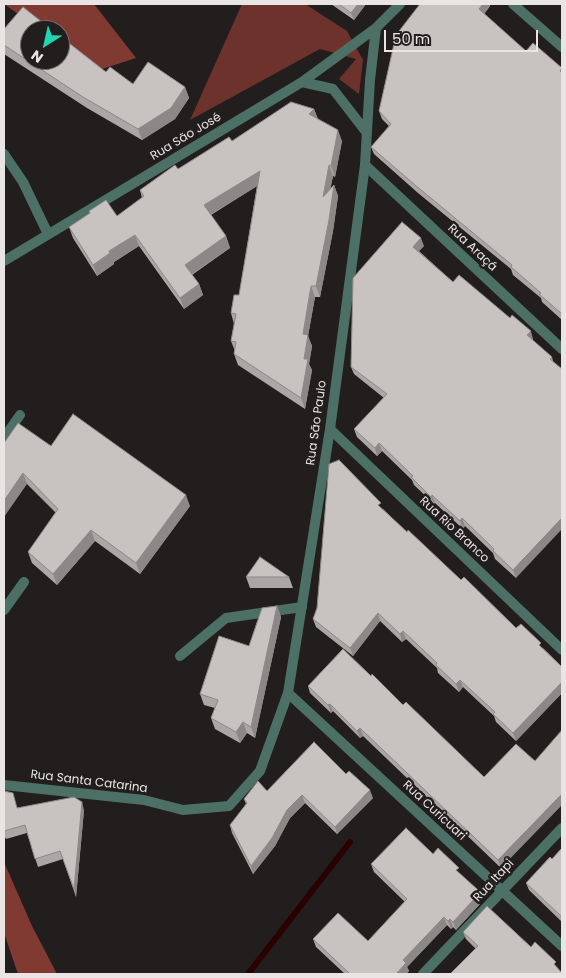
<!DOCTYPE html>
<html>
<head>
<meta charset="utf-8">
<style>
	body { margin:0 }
	#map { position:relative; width:566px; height:978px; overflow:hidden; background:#221e1d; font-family:Poppins,sans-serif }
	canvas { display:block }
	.frame { position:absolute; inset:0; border:5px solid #e8e5e4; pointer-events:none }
	.north { position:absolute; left:20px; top:20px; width:50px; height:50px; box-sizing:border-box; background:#221e1d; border:1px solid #716e6d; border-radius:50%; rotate:215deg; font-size:14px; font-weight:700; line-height:20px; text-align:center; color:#e8e5e4 }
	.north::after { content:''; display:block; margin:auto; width:18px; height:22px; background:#20d5b0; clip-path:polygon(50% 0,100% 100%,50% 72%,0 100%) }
	.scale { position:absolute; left:384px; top:30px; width:154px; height:22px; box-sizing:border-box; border:2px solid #e8e5e4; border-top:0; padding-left:6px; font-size:15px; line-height:18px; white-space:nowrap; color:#e8e5e4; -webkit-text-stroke:4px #221e1d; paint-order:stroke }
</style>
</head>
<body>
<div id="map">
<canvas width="566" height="978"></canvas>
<div class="frame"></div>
<div class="north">N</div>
<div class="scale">50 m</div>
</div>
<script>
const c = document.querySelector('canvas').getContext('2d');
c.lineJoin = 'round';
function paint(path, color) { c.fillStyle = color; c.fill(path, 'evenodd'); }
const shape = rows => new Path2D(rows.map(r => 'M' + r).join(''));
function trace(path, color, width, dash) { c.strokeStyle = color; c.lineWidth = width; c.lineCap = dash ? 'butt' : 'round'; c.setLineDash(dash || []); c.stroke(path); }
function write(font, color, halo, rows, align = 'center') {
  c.font = font + ' Poppins,sans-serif'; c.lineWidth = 5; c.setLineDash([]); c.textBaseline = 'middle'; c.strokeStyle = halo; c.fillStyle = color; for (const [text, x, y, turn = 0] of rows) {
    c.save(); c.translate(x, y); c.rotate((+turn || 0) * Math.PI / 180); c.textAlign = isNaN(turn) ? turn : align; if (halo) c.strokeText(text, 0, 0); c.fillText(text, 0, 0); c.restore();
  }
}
const green = shape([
	[242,4,305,4,347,31,363,60,359,94,339,79,356,59,320,49,190,120]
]);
const forest = shape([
	[4,4,94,4,136,58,99,70,60,43,60,30,41,30],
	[4,862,32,926,57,974,18,974,4,933]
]);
const stream = shape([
	[248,974,350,842]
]);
const service = shape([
	[4,154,23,182,48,234],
	[4,438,20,415],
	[4,610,24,582],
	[180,656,226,618,302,607]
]);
const minor = shape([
	[330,429,562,650],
	[288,693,562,946],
	[4,785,144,800,183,810,229,806,260,771,288,693,330,429,365,165],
	[423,974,562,828]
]);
const tertiary = shape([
	[513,4,562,47],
	[376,28,370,80,365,165,562,349],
	[302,82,333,89,367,133],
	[4,261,302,82,376,28,400,4]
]);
const wall = shape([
	[331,4,366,4,354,20],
	[420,4,489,4,490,6,484,14,526,51,562,68,562,320,542,302,541,298,513,275,511,269,418,193,374,154,371,147,389,126,382,119,379,111],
	[4,29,133,84,185,87,189,98,175,119,142,140,87,108,4,54],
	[314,109,318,119,342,141,335,177,333,176,330,189,334,185,338,196,333,231,320,297,315,297,308,336,312,346,309,364,312,370,305,409,238,365,234,354,235,351,231,341,234,324,231,313,239,295,257,186,211,215,226,236,230,248,192,275,199,284,203,295,184,309,139,246,114,262,114,264,97,276,73,238,69,227,90,213,89,211,117,216,142,198,140,190,178,169,232,141],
	[424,246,419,251,453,282,533,339,532,340,552,357,553,361,516,578,495,559,493,553,465,526,463,529,435,503,434,504,414,485,412,480,382,451,377,456,357,437,354,429,384,398,354,374,351,367,353,278],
	[4,443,51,446,190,506,140,574,95,541,57,585,32,563,28,552,56,513,27,484],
	[383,509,407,532,461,580,516,628,544,649,562,667,562,693,516,741,496,722,494,716,463,687,459,692,438,673,437,668,406,639,402,642,380,621,353,656,316,627,313,619],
	[246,577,289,577,293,588,250,588],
	[277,606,281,617,255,738,247,733,240,743,215,729,211,718,215,708,204,705,200,694,249,646],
	[371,676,484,777,535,761,501,868,363,736,360,738,333,711,331,713,310,693,308,686],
	[4,791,18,808,84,810,76,897,63,859,38,867,27,833,6,839,4,835],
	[267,791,373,798,337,834,305,803,290,818,275,846,253,874,232,833,230,825,246,804,244,799],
	[562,848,562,922,529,890,526,883,552,859],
	[433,854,461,875,478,890,480,898,479,900,480,904,456,930,453,927,451,929,447,925,407,967,409,971,406,974,345,974,316,947,313,939,368,941,405,902,374,872,371,864],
	[463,932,531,947,558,969,475,948,466,939]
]);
const shadedWall = shape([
	[358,4,366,4,354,20,351,13],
	[483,4,489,4,490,6,482,17,479,9],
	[185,87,189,98,175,119,142,140,138,129],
	[314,109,318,120,309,114],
	[338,130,342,141,335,177,331,166],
	[329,165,333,176,327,208,323,197],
	[260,171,264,182,208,216,204,205],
	[334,185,338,196,333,231,320,297,316,286],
	[135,235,139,246,114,262,114,264,97,276,93,265,109,251],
	[226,236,230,248,189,276,185,265],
	[421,238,424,246,416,254,413,247],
	[199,284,203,295,184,309,180,298],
	[311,286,315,297,308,336,312,346,309,364,312,370,305,409,301,398,304,359,303,334],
	[531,331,533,339,530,343,527,335],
	[379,443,382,451,377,456,375,448],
	[23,473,27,484,4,517,4,501],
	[186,495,190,506,140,574,136,563],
	[432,495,435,503,434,504,431,497],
	[462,518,465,526,463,529,460,521],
	[562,518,562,529,516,578,513,570],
	[91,530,95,541,57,585,53,574],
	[277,606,281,617,255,738,251,727],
	[378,613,380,621,353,656,350,648],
	[403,631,406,639,402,642,400,634],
	[460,680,463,687,459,692,456,684],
	[562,682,562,693,516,741,513,733],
	[330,704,333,711,331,713,328,705],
	[243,722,247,733,240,743,236,732],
	[360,728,363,736,360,738,357,731],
	[370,790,373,798,337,834,335,827],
	[562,794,562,805,501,868,498,860],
	[302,795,305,803,290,818,275,846,253,874,251,866,287,810],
	[82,802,84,810,76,897,74,889],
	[478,890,480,898,479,900,480,904,456,930,453,922],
	[444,917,447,925,407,967,409,971,406,974,396,974,403,960],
	[450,919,453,927,451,929,448,921]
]);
const building = shape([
	[339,4,358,4,351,13,339,4],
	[420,4,483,4,479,9,526,51,533,43,562,68,560,71,562,73,562,314,539,294,541,293,511,267,512,265,415,185,371,147,391,124,379,111,396,35,420,4],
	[23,7,52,30,30,30,30,60,60,60,60,36,106,72,110,67,133,84,148,62,185,87,171,108,138,129,83,97,4,45,4,29,23,7],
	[291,102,314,109,309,114,338,130,331,166,329,165,323,197,334,185,329,220,316,286,311,286,303,334,308,335,304,359,308,359,301,398,234,354,236,342,231,341,236,314,231,313,234,295,239,295,260,171,204,205,226,236,185,265,199,284,180,298,135,235,109,251,110,253,93,265,69,227,90,213,89,211,106,200,117,216,144,196,140,190,175,165,178,169,229,137,232,141,291,102],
	[402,222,421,238,413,247,453,282,459,275,510,318,512,315,531,331,527,335,552,357,550,359,562,369,562,518,513,570,493,551,494,549,462,518,460,521,432,495,431,497,411,477,413,476,379,443,375,448,354,429,387,394,351,367,353,278,402,222],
	[73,414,186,495,136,563,91,530,53,574,28,552,58,509,23,473,4,501,4,443,18,423,51,446,73,414],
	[339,460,381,503,378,505,407,532,408,530,461,580,464,577,516,628,521,624,541,643,539,645,562,667,562,682,513,733,493,714,495,712,460,680,456,684,436,665,437,663,403,631,400,634,378,613,350,648,313,619,317,608,329,464,339,460],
	[260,557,289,577,246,577,260,557],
	[277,606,251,727,243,722,236,732,211,718,218,700,200,694,219,636,249,646,262,608,277,606],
	[343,649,371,676,372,674,403,705,406,702,484,777,516,744,535,761,562,730,562,794,498,860,360,728,357,731,330,704,328,705,308,686,343,649],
	[314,742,346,774,349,771,370,790,335,827,302,795,287,810,272,838,251,866,230,825,247,803,244,799,258,781,267,791,314,742],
	[4,791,13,793,17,808,74,797,82,802,74,889,60,851,35,859,25,825,4,831,4,791],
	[406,828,433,854,438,848,459,868,456,870,478,890,475,893,477,896,453,922,450,919,448,921,444,917,403,960,406,963,396,974,350,974,313,939,338,913,368,941,407,899,371,864,406,828],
	[562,848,562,917,526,883,550,857,552,859,562,848],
	[487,906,531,947,535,942,556,962,554,964,562,973,562,974,450,974,478,946,463,932,487,906]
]);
const streetNames = [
	["Rua São José",186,137,-31],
	["Rua Araçá",472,248,43],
	["Rua São Paulo",317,423,-82],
	["Rua Rio Branco",454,530,43],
	["Rua Santa Catarina",89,782,7],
	["Rua Curicuari",434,811,43],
	["Rua Itapi",494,881,-47]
];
paint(green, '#6c322b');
paint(forest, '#813a31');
trace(stream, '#2a0000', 6);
trace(service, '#4c7065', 10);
trace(minor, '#4c7065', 10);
trace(tertiary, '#4c7065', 10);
paint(wall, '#aca7a6');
paint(shadedWall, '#8c8887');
paint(building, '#c8c2c1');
trace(building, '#8c8887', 1);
write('12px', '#e8e5e4', '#221e1d', streetNames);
</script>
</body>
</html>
